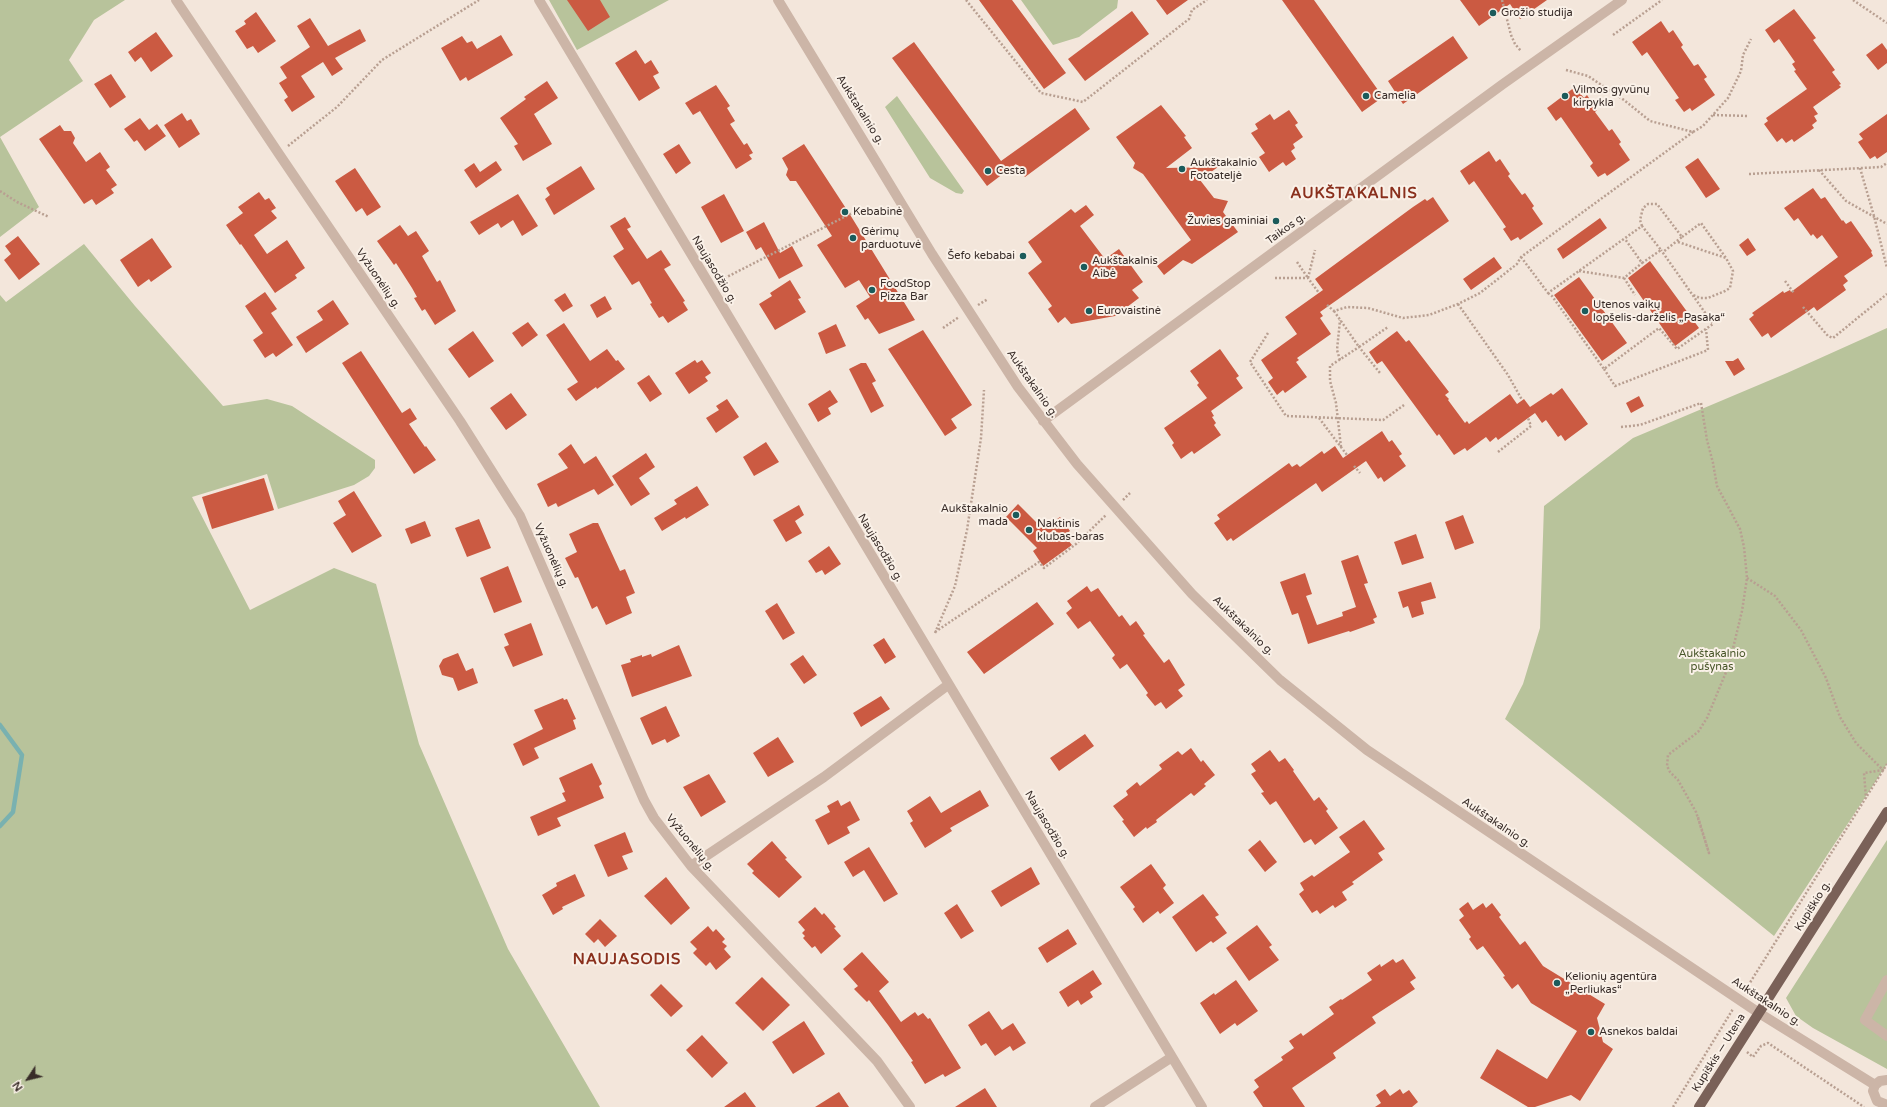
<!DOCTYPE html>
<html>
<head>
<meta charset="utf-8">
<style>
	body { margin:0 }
	#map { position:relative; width:1887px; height:1107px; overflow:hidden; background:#f3e6db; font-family:"Varela Round",sans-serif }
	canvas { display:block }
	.north { position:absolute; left:8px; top:1059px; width:40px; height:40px; -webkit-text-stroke:3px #faf1e8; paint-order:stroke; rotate:235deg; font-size:11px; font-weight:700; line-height:16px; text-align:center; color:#382c28 }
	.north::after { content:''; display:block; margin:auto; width:14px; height:18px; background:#382c28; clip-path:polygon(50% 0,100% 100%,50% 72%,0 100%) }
</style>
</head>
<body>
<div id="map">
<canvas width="1887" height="1107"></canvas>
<div class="north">N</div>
</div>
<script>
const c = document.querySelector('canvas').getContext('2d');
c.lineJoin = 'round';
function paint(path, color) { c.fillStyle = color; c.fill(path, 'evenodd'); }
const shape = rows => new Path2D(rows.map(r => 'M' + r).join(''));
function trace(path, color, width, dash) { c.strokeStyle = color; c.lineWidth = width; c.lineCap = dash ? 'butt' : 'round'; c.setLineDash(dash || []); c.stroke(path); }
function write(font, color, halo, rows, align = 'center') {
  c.font = font + ' "Varela Round",sans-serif'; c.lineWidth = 4; c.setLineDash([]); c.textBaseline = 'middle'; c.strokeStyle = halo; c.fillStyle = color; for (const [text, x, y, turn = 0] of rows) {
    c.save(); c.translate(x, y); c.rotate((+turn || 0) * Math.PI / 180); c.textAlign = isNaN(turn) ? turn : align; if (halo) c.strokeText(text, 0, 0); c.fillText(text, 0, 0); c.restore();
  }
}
const green = shape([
	[0,0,125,0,94,20,69,60,83,81,0,137,39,207,0,237],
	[549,0,669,0,577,50],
	[1021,0,1118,0,1117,8,1079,37,1053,45],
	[897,96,964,191,962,194,956,193,930,178,885,107],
	[84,244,135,306,223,406,267,399,292,406,375,460,375,468,369,476,354,485,278,509,267,474,192,497,250,610,334,568,376,584,419,744,508,949,600,1107,0,1107,0,295,6,302],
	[1887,328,1887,764,1774,936,1505,719,1523,684,1540,628,1544,506,1633,438,1787,373],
	[1887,840,1887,1069,1813,1028,1796,1016,1786,998]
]);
const stream = shape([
	[0,725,22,755,13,812,0,826]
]);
const building = shape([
	[567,0,600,0,610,17,588,31],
	[979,0,1012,0,1066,73,1044,89],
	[1156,0,1188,0,1167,15],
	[1282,0,1314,0,1383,97,1362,112],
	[1460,0,1547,0,1520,19,1510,4,1479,26],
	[1794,9,1816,38,1813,40,1835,70,1832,72,1841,84,1839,85,1841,87,1813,107,1818,114,1814,116,1817,121,1812,125,1814,128,1794,142,1792,139,1786,143,1782,138,1777,142,1764,124,1768,121,1766,118,1807,89,1794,71,1796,70,1792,64,1795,62,1779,39,1774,43,1765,30],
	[1132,11,1149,34,1085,81,1068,59],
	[256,12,276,41,258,53,253,46,247,49,235,31,246,24,244,21],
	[310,18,328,46,360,29,366,41,335,58,343,69,332,76,323,62,301,76,315,97,292,112,284,100,288,97,279,83,287,78,280,67,310,47,297,26],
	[1661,21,1669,33,1673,30,1683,45,1681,47,1694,66,1698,64,1707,77,1704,79,1715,95,1692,111,1690,108,1684,112,1675,100,1679,98,1647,52,1642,56,1632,42],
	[156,32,173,56,151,72,141,57,135,62,128,52],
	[501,35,513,55,468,81,466,77,460,81,441,48,462,36,467,43,472,41,477,49],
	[1453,36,1468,58,1403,104,1388,81],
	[914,42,1001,161,1075,108,1090,129,1025,177,1016,164,987,186,892,58],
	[1882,43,1887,50,1887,63,1878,70,1866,55],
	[636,50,645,64,651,60,659,73,653,76,660,88,639,101,615,63],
	[111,74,126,97,110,108,94,84],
	[547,81,558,98,534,114,552,144,523,161,514,146,518,144,500,118,526,99,524,97],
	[716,85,730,106,727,108,735,121,730,124,744,145,747,143,753,153,749,155,752,159,736,169,700,111,693,115,685,103],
	[1575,87,1584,98,1587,95,1597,110,1595,112,1609,131,1612,129,1621,142,1619,144,1630,160,1607,176,1605,173,1598,177,1590,166,1593,163,1561,117,1556,121,1547,108],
	[1161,105,1186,136,1184,137,1192,148,1166,168,1218,167,1200,180,1214,198,1228,201,1223,212,1238,232,1195,262,1192,264,1183,260,1164,275,1157,266,1191,240,1143,174,1133,168,1135,163,1116,137],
	[1289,110,1298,123,1295,125,1303,137,1293,144,1295,148,1291,151,1296,159,1286,166,1283,162,1269,172,1259,157,1265,153,1251,133,1258,129,1255,124,1270,114,1274,120],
	[182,113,187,121,191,119,200,134,179,148,164,125],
	[1887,114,1887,152,1877,159,1875,156,1870,159,1858,142,1863,139,1859,134],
	[140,118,149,130,157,124,166,136,145,151,137,140,134,142,124,129],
	[60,125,64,131,71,131,75,138,73,143,86,162,100,152,110,167,106,170,117,185,111,189,114,193,96,205,92,199,84,204,39,139],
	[679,144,691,163,676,174,663,154],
	[804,144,849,213,915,320,879,334,868,318,865,320,856,306,870,297,859,280,845,288,817,245,832,236,796,181,790,181,786,175,788,169,782,158],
	[1489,151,1496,162,1500,159,1510,174,1508,176,1522,195,1525,193,1534,206,1532,208,1543,224,1520,240,1518,237,1511,241,1503,229,1506,227,1474,181,1469,185,1460,171],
	[1698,158,1720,189,1706,198,1685,167],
	[496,161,502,170,476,188,464,170,474,163,480,172],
	[581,166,595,189,554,215,545,199,550,195,546,188],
	[355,168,381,207,367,216,362,208,356,212,335,181],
	[1813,188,1821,199,1825,197,1842,221,1843,220,1846,224,1851,221,1872,251,1871,252,1873,256,1844,276,1848,281,1843,285,1846,290,1817,311,1814,307,1771,338,1768,333,1762,337,1749,319,1754,315,1752,313,1783,291,1784,293,1790,290,1791,292,1838,257,1822,235,1817,239,1813,234,1811,236,1798,218,1794,221,1784,208],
	[259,192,265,200,269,198,276,208,271,211,277,218,254,235,267,254,287,240,305,268,295,275,297,278,275,293,241,244,240,245,226,225,243,213,238,207],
	[518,194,538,226,522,236,513,220,501,228,498,223,479,235,470,222],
	[724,194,744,231,721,243,701,207],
	[1433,197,1449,221,1320,312,1323,316,1320,318,1331,334,1297,358,1299,360,1296,362,1307,377,1285,393,1283,390,1277,395,1268,382,1273,378,1261,360,1297,334,1285,317,1323,290,1315,279,1413,207,1425,199,1427,201],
	[1086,205,1094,215,1080,226,1105,259,1119,249,1143,282,1132,290,1139,298,1115,316,1071,324,1065,317,1058,323,1048,309,1052,306,1028,273,1042,262,1028,242,1071,209,1075,213],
	[625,217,631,227,627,229,647,259,661,250,671,265,664,269,685,301,683,302,688,310,668,323,663,316,659,318,650,304,652,303,639,281,632,285,613,256,624,249,610,226],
	[1600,218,1607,228,1563,259,1557,249],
	[764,222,780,253,792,246,803,266,779,279,761,247,756,250,746,232],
	[400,225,408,236,416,231,429,251,422,256,437,282,440,280,456,311,435,325,425,309,422,311,414,298,417,297,412,288,396,263,394,265,377,241],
	[18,236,40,264,19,280,4,260,11,254,5,246],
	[152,238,172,267,151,282,149,279,138,287,120,260],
	[1748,238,1756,250,1747,256,1739,245],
	[1494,257,1502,268,1471,290,1463,279],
	[1650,261,1699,328,1675,346,1628,278],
	[1579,277,1627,343,1602,361,1554,295],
	[790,280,801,298,798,299,806,312,775,330,759,304,772,296,770,293],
	[265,292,277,309,271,313,293,345,276,357,273,353,265,358,253,340,263,333,245,306],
	[565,293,573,306,563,312,554,300],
	[605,296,612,309,597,318,590,305],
	[333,300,349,324,306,353,296,337,323,320,317,311],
	[528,322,538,335,522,347,512,333],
	[564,323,590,361,607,349,616,361,618,360,625,369,597,389,596,387,576,401,567,389,578,382,546,335],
	[836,324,846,346,826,354,818,333],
	[923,330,972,405,951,419,957,428,945,436,888,349],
	[473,331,494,361,469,378,448,349],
	[1397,331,1406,342,1409,340,1449,392,1445,395,1449,399,1448,400,1465,423,1467,421,1469,424,1510,394,1517,404,1524,399,1530,407,1551,393,1553,395,1562,388,1588,424,1565,441,1561,435,1558,437,1546,420,1542,423,1535,413,1498,440,1496,437,1490,442,1486,437,1467,451,1465,448,1454,455,1439,434,1437,436,1382,361,1377,364,1369,352],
	[1220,349,1239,376,1236,378,1243,388,1211,411,1214,416,1212,417,1216,423,1214,425,1221,435,1194,454,1192,451,1181,459,1172,445,1174,443,1164,428,1207,398,1197,385,1199,383,1190,371],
	[361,351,402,413,410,408,417,419,409,424,425,447,426,446,436,460,414,474,342,363],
	[1738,358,1745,369,1734,376,1725,361,1733,361],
	[695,360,697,363,702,360,711,373,705,377,708,381,689,394,675,373],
	[861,363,866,363,876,381,872,383,884,406,871,413,849,369],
	[649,375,662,394,650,402,637,383],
	[830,390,838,402,828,408,831,414,818,422,808,404],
	[511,393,527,415,506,430,490,408],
	[1639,396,1644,406,1631,413,1626,403],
	[727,399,739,417,716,433,706,418,719,410,716,406],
	[1382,431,1389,442,1392,440,1402,454,1399,456,1406,466,1384,482,1381,477,1378,479,1366,461,1322,492,1316,483,1233,541,1231,538,1227,541,1214,523,1220,519,1217,515,1289,463,1292,467,1297,464,1300,467,1322,451,1324,454,1335,446,1343,458],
	[766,442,779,462,754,476,743,457],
	[571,444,584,464,596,456,614,485,598,495,594,489,558,507,556,503,548,507,537,484,568,468,558,454],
	[646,453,655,467,639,478,650,494,631,506,612,476],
	[264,478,274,510,212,529,202,497],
	[697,486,709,505,686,519,685,517,662,531,654,518,677,504,674,500],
	[354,491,382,536,352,553,333,523,346,515,338,501],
	[1018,504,1043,529,1060,517,1070,531,1064,535,1072,545,1043,566,1033,551,1037,548,1006,517],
	[799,505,804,515,795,521,802,533,786,542,773,520],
	[1463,515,1474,543,1455,550,1445,522],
	[479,519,491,548,467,557,455,528],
	[425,521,431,536,411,544,405,529],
	[593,523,598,523,620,571,625,569,635,593,626,597,632,613,606,625,597,606,592,609,578,577,575,578,565,558,577,552,569,534],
	[1416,534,1424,558,1402,565,1394,542],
	[829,546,841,564,825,575,822,570,816,573,808,561],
	[1358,555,1368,583,1364,584,1377,617,1373,619,1375,623,1350,632,1349,631,1308,644,1298,613,1292,615,1280,582,1305,573,1312,594,1306,596,1317,625,1343,616,1342,612,1356,607,1341,561],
	[508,566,522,602,494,613,480,578],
	[1431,582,1436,598,1421,602,1424,614,1412,618,1408,606,1403,608,1398,592],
	[1087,586,1091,592,1098,588,1119,617,1122,615,1130,626,1136,621,1145,634,1143,635,1164,663,1169,659,1185,685,1178,690,1183,696,1166,709,1161,702,1155,706,1146,695,1148,693,1127,664,1120,669,1112,658,1115,655,1090,621,1078,629,1066,613,1072,608,1067,601],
	[1037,602,1054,624,984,674,967,652],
	[777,603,795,633,783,640,765,611],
	[531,623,543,655,513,667,504,647,509,645,504,634],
	[884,638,896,657,885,664,873,645],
	[679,645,692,676,632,697,621,665,631,662,630,659,642,655,642,657,651,654,652,657],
	[458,653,466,671,473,668,478,683,458,691,453,678,442,675,439,666,443,659],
	[803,655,817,675,804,684,790,664],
	[881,696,890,709,861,727,853,713],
	[563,698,564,700,567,699,576,719,573,720,576,729,534,748,539,758,523,766,513,744,543,729,534,710],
	[666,706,680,736,667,743,665,739,652,745,640,718],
	[1085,734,1094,746,1059,771,1050,758],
	[778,737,794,762,768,777,753,753],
	[1191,748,1201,762,1203,760,1215,775,1204,784,1206,786,1194,796,1191,793,1156,820,1157,822,1147,829,1146,827,1134,837,1122,821,1124,820,1113,806,1128,795,1126,791,1137,782,1140,786,1162,769,1159,765,1178,751,1182,755],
	[1270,750,1279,762,1285,758,1294,770,1293,771,1314,801,1319,797,1328,809,1326,811,1338,828,1315,845,1311,839,1304,843,1276,801,1270,805,1261,793,1264,792,1251,774,1256,771,1251,764],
	[592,763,602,784,599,786,604,798,557,818,561,826,538,836,530,817,566,801,562,793,565,792,559,778],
	[709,774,726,802,701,817,683,787],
	[980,790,989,806,950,828,952,831,925,848,910,823,913,821,907,811,930,796,941,813],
	[838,800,841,806,850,801,860,820,847,827,850,833,828,845,815,820,830,812,827,806],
	[1364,820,1385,849,1378,853,1383,860,1352,882,1354,884,1342,892,1347,900,1335,908,1333,905,1320,914,1317,910,1312,913,1299,894,1304,890,1300,883,1312,875,1314,877,1350,852,1339,837],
	[625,832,633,852,622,856,628,869,608,877,594,845],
	[1260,840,1277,862,1265,872,1248,850],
	[772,841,787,858,785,859,802,877,779,898,752,873,754,871,747,864],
	[869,847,898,894,884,902,864,870,853,877,844,862],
	[1151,864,1166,885,1163,888,1174,903,1160,914,1158,911,1143,923,1133,909,1135,907,1120,887],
	[1031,867,1040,884,1001,907,991,891],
	[575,874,585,896,562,907,563,909,553,915,542,895,557,886,556,883],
	[666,877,690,908,671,925,644,896],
	[1203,894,1219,915,1215,917,1227,933,1213,943,1211,941,1196,952,1172,917],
	[1468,902,1473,910,1483,903,1486,908,1492,903,1501,915,1499,917,1520,945,1525,941,1543,966,1605,1004,1597,1018,1603,1042,1613,1049,1580,1101,1571,1095,1535,1107,1528,1107,1480,1078,1497,1049,1547,1079,1577,1031,1531,1003,1518,984,1512,989,1503,977,1505,976,1483,946,1477,950,1469,939,1471,937,1459,920,1464,916,1459,909],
	[957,904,974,931,961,939,944,913],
	[815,907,822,915,824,913,836,927,834,928,841,936,821,954,815,946,812,948,803,938,805,936,802,933,805,930,798,922],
	[600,919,617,936,605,947,598,939,594,943,585,934],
	[1257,925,1272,945,1269,947,1279,960,1249,981,1226,948],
	[708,926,713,932,716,929,725,939,722,942,727,946,724,949,731,957,716,970,710,962,706,966,693,953,697,949,690,942],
	[1068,929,1077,944,1047,963,1038,948],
	[862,952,889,982,879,991,901,1022,915,1012,918,1016,923,1013,928,1019,930,1018,961,1068,945,1077,943,1074,925,1084,911,1062,913,1061,888,1025,869,1000,867,1002,854,989,858,986,843,969],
	[1393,959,1396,963,1403,959,1416,978,1410,982,1415,989,1372,1017,1376,1023,1333,1053,1336,1058,1292,1088,1305,1107,1263,1107,1253,1092,1259,1087,1254,1080,1283,1060,1281,1057,1294,1048,1289,1041,1301,1033,1303,1036,1334,1014,1329,1007,1341,999,1342,1000,1372,980,1367,973,1380,964,1381,967],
	[1093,970,1102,984,1090,992,1093,997,1081,1005,1078,1000,1068,1007,1059,992],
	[762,977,790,1005,763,1031,735,1003],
	[1236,980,1258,1011,1237,1026,1235,1023,1220,1034,1200,1003,1214,993,1215,995],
	[661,984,683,1006,671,1017,650,995],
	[989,1011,1002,1030,1013,1023,1026,1043,1013,1051,1010,1046,995,1056,986,1043,981,1046,968,1025],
	[804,1021,825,1054,793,1074,772,1042],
	[702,1035,728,1063,712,1078,686,1050],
	[985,1088,997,1107,955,1107],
	[1385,1089,1390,1096,1400,1089,1403,1094,1409,1090,1418,1102,1412,1107,1375,1107,1381,1103,1376,1095],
	[745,1092,756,1107,724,1107],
	[839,1092,849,1107,815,1107]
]);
const path = shape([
	[966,0,1041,93,1083,102,1189,19,1192,10,1207,0],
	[1502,0,1511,35,1515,44,1521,51],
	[1853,0,1887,23],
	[1613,35,1662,0],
	[1566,70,1588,76,1624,100,1650,121,1693,132,1703,126,1728,98,1741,71,1743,55,1751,39],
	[1713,115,1749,116],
	[288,146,337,107,382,60,479,0],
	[1860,168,1874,216,1887,268],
	[1819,170,1846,201,1887,224],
	[1749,174,1881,167,1887,163],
	[0,191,17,202,49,217],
	[1642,226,1640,220,1643,208,1648,204,1657,204,1682,237,1663,252],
	[1682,237,1701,223,1726,258,1733,271,1730,288,1725,291,1708,298,1700,298,1693,295],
	[1678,242,1726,258],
	[1521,257,1548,293,1642,226,1661,250,1642,263,1625,239],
	[1297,262,1308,278],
	[1579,271,1624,278,1642,263],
	[1275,278,1308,278,1319,293],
	[1308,278,1315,250],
	[1624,278,1635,295],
	[721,280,856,211,867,212],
	[1785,281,1794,293],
	[1548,293,1552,296,1604,369,1659,328,1677,349,1713,324,1661,250],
	[1458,304,1508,375,1522,400],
	[978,305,988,299],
	[1327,305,1334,311,1347,307,1368,308,1403,318,1429,315,1458,304,1480,293,1517,264,1521,257,1693,132],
	[1803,307,1828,336,1833,338,1887,294],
	[1334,311,1359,347,1388,327],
	[943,328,959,317],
	[1268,333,1250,362,1286,416,1383,420,1404,405],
	[1340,360,1337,350,1340,320],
	[1604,369,1615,386,1708,350,1706,329],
	[1319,418,1347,455],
	[1621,427,1640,425,1701,403,1707,440,1713,463,1717,486,1740,529,1744,547,1747,578,1742,611,1729,665,1707,718,1698,732,1668,755,1667,766,1670,772,1678,780,1696,812,1709,853,1698,817],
	[1341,447,1336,403,1330,381,1330,366,1359,347,1380,373],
	[1498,452,1531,426,1528,418],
	[1354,466,1360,473],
	[1123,500,1130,493],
	[1747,578,1775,596,1801,630,1826,678,1840,717,1856,743,1883,770,1864,773,1866,798],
	[935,632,1039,562,1044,568,1076,544,1106,515],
	[935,633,955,586,967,530,981,438,984,390],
	[1746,989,1887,764],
	[1747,1052,1753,1057,1761,1046,1768,1043,1864,1107],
	[1673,1107,1733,1009]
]);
const minor = shape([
	[176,0,279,154,460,421,520,516,644,800,654,818,691,866,877,1061,910,1107],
	[539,0,1202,1107],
	[778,0,932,254,1018,387,1077,464,1192,594,1280,680,1367,750,1759,1013,1875,1085],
	[1043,421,1503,84,1622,0],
	[691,866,824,777,948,685],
	[1887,980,1865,1020,1887,1036],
	[1887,1080,1880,1081,1875,1085,1873,1091,1877,1101,1887,1105],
	[1095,1107,1172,1057]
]);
const primary = shape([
	[1699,1107,1887,812]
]);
const markers = [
	[1493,13,4,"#1b5b5b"],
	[1366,96,4,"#1b5b5b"],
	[1565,96,4,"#1b5b5b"],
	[1182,169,4,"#1b5b5b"],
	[988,171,4,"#1b5b5b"],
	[845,212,4,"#1b5b5b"],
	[1276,221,4,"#1b5b5b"],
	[853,238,4,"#1b5b5b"],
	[1023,256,4,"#1b5b5b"],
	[1084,267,4,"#1b5b5b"],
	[872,290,4,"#1b5b5b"],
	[1089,311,4,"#1b5b5b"],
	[1585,311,4,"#1b5b5b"],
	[1016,515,4,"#1b5b5b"],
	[1029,530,4,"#1b5b5b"],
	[1557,983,4,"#1b5b5b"],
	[1591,1032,4,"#1b5b5b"]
];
const poiNames = [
	["Grožio studija",1501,13],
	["Vilmos gyvūnų",1573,90],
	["kirpykla",1573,103],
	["Camelia",1374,96],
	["Aukštakalnio",1190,163],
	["Fotoateljė",1190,176],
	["Cesta",996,171],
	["Kebabinė",853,212],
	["Žuvies gaminiai",1268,221,"right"],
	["Gėrimų",861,232],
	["parduotuvė",861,245],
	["Šefo kebabai",1015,256,"right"],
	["Aukštakalnis",1092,261],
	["Aibė",1092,274],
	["FoodStop",880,284],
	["Pizza Bar",880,297],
	["Utenos vaikų",1593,305],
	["lopšelis-darželis „Pasaka“",1593,318],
	["Eurovaistinė",1097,311],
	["Aukštakalnio",1008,509,"right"],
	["mada",1008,522,"right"],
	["Naktinis",1037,524],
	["klubas-baras",1037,537],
	["Kelionių agentūra",1565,977],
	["„Perliukas“",1565,990],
	["Asnekos baldai",1599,1032]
];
const streetNames = [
	["Aukštakalnio g.",860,110,58],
	["Taikos g.",1286,229,-36],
	["Naujasodžio g.",714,270,59],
	["Vyžuonėlių g.",378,279,56],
	["Aukštakalnio g.",1032,384,55],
	["Naujasodžio g.",880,548,59],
	["Vyžuonėlių g.",551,556,66],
	["Aukštakalnio g.",1243,626,44],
	["Aukštakalnio g.",1496,823,34],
	["Naujasodžio g.",1047,825,59],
	["Vyžuonėlių g.",690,843,51],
	["Kupiškio g.",1813,906,-58],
	["Aukštakalnio g.",1766,1002,33],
	["Kupiškis — Utena",1719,1053,-58]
];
const parkNames = [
	["Aukštakalnio",1712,654],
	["pušynas",1712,667]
];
const districtNames = [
	["AUKŠTAKALNIS",1354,194],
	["NAUJASODIS",627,960]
];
paint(green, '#b8c39b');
trace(stream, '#79b1b0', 4.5);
paint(building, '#cb5a42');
trace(path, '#b89f91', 2.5, [2, 2]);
trace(minor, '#ccb5a7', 10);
trace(primary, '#7a6158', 10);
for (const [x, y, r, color] of markers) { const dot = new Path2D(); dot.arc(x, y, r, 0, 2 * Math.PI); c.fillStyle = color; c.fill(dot); trace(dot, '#faf1e8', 1.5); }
write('11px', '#382c28', '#faf1e8', poiNames, 'left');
write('11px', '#382c28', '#faf1e8', streetNames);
write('11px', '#49572a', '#faf1e8', parkNames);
c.letterSpacing = '1px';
write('bold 15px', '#8a301d', '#faf1e8', districtNames);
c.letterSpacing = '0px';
</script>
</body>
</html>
